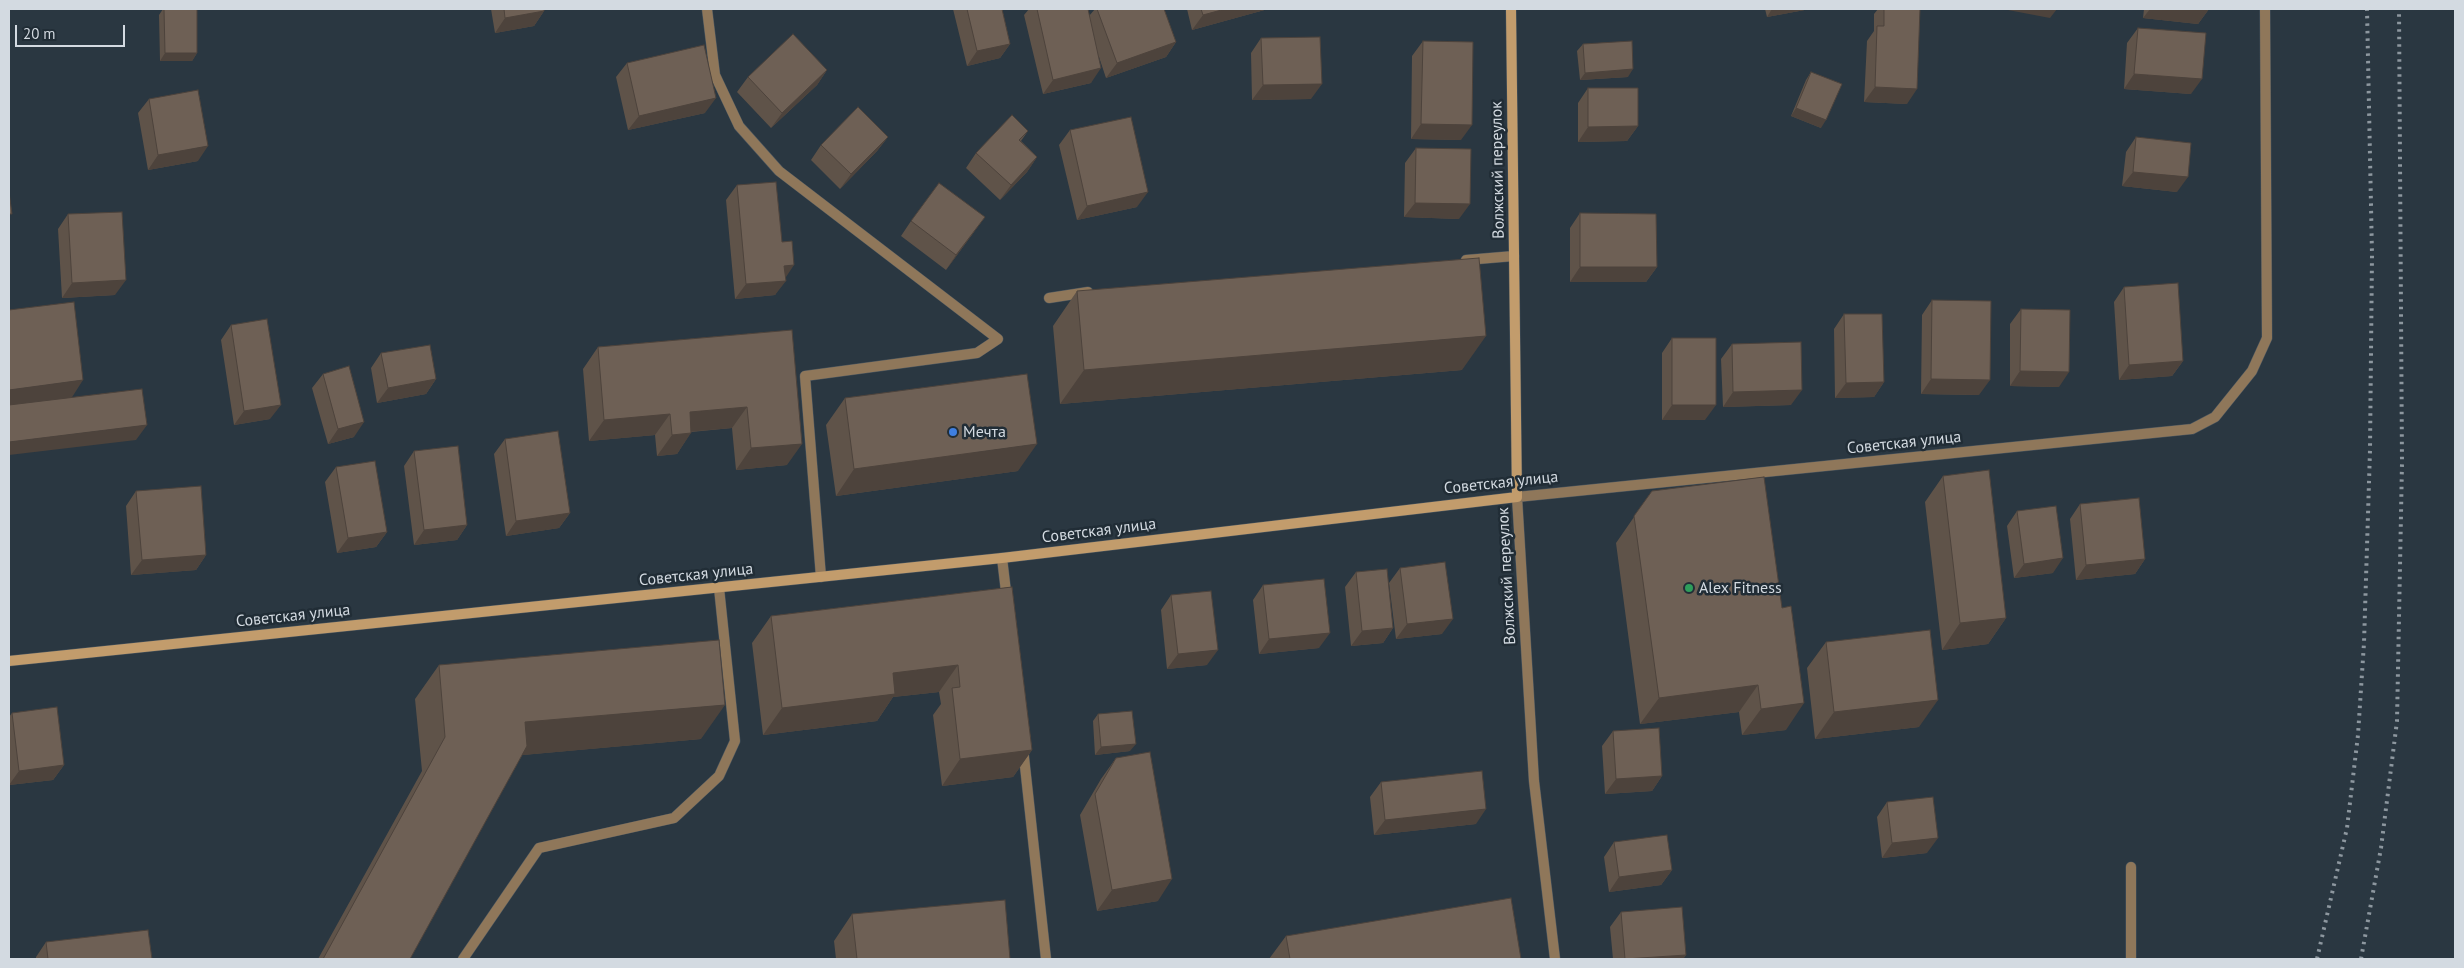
<!DOCTYPE html>
<html>
<head>
<meta charset="utf-8">
<style>
	body { margin:0 }
	#map { position:relative; width:2464px; height:968px; overflow:hidden; background:#2a3741; font-family:"PT Sans",sans-serif }
	canvas { display:block }
	.frame { position:absolute; inset:0; border:10px solid #d3dae1; pointer-events:none }
	.scale { position:absolute; left:15px; top:25px; width:110px; height:22px; box-sizing:border-box; border:2px solid #d3dae1; border-top:0; padding-left:6px; font-size:15px; line-height:18px; white-space:nowrap; color:#d3dae1; -webkit-text-stroke:4px #212d36; paint-order:stroke }
</style>
</head>
<body>
<div id="map">
<canvas width="2464" height="968"></canvas>
<div class="frame"></div>
<div class="scale">20 m</div>
</div>
<script>
const c = document.querySelector('canvas').getContext('2d');
c.lineJoin = 'round';
const shape = rows => new Path2D(rows.map(r => 'M' + r).join(''));
function trace(path, color, width, dash) { c.strokeStyle = color; c.lineWidth = width; c.lineCap = dash ? 'butt' : 'round'; c.setLineDash(dash || []); c.stroke(path); }
function paint(path, color) { c.fillStyle = color; c.fill(path, 'evenodd'); }
function write(font, color, halo, rows, align = 'center') {
  c.font = font + ' "PT Sans",sans-serif'; c.lineWidth = 5; c.setLineDash([]); c.textBaseline = 'middle'; c.strokeStyle = halo; c.fillStyle = color; for (const [text, x, y, turn = 0] of rows) {
    c.save(); c.translate(x, y); c.rotate((+turn || 0) * Math.PI / 180); c.textAlign = isNaN(turn) ? turn : align; if (halo) c.strokeText(text, 0, 0); c.fillText(text, 0, 0); c.restore();
  }
}
const lane = shape([
	[707,9,715,75,739,126,779,171,998,339,977,353,805,376,821,577],
	[1466,260,1514,256],
	[1049,298,1088,292],
	[1002,558,1007,600],
	[1023,748,1046,959],
	[2131,867,2131,959],
	[463,959,539,848,674,818,719,776,735,741,719,588]
]);
const street = shape([
	[1555,959,1534,781,1517,497,2192,429,2215,417,2252,371,2267,338,2265,9]
]);
const secondary = shape([
	[9,661,1002,558,1517,497,1511,9]
]);
const rail = shape([
	[2317,959,2347,828,2358,735,2364,643,2370,450,2372,255,2367,9],
	[2361,959,2381,848,2397,721,2402,463,2399,9]
]);
const wall = shape([
	[163,9,197,9,197,53,192,61,160,61,159,15],
	[491,9,544,9,544,11,534,26,495,33],
	[953,9,1002,9,1010,44,1000,58,967,66],
	[1029,9,1088,9,1089,16,1095,9,1164,9,1176,42,1166,57,1106,78,1099,57,1091,83,1043,94,1024,15],
	[1187,9,1268,9,1192,30],
	[1765,9,1810,9,1767,17],
	[1878,9,1920,9,1907,104,1864,102,1867,41,1874,31,1874,14],
	[2144,9,2209,9,2198,24,2143,18],
	[2138,28,2191,94,2124,89,2127,43],
	[1261,38,1311,99,1252,100,1251,53],
	[1423,41,1461,140,1411,139,1412,56],
	[1583,44,1628,77,1580,80,1577,51],
	[627,63,705,113,628,130,616,77],
	[827,70,817,85,771,128,737,92,748,77],
	[1811,72,1821,128,1791,116,1806,80],
	[1588,88,1638,126,1627,141,1578,142,1578,103],
	[149,99,198,161,148,170,138,113],
	[1070,130,1137,207,1077,220,1059,145],
	[1028,131,1021,141,1037,157,1027,172,1000,200,966,168,976,153],
	[888,137,877,151,840,189,811,160,821,145],
	[2136,137,2177,192,2122,186,2126,152],
	[1416,148,1459,219,1404,217,1405,163],
	[737,185,785,278,775,295,735,299,726,200],
	[1580,213,1657,267,1646,282,1570,282,1570,228],
	[68,214,115,295,62,298,58,229],
	[911,221,974,232,946,270,901,236],
	[2124,287,2183,361,2172,376,2119,380,2114,302],
	[1077,291,1462,370,1060,404,1053,326],
	[1932,300,1979,395,1921,394,1922,315],
	[2021,309,2059,387,2010,386,2010,324],
	[1844,314,1884,382,1874,397,1835,398,1834,329],
	[231,325,270,419,234,425,221,340],
	[792,330,787,465,736,470,732,428,691,432,677,454,657,456,655,435,589,441,583,369,598,347],
	[1672,338,1705,420,1662,420,1662,353],
	[1732,344,1791,405,1723,407,1721,359],
	[381,353,436,379,426,394,377,403,371,368],
	[323,374,354,437,328,444,312,388],
	[845,398,1018,471,836,496,826,425],
	[505,439,570,513,559,528,506,536,494,454],
	[414,451,467,525,457,540,414,545,404,466],
	[336,467,387,532,376,547,337,553,325,482],
	[1943,476,2006,618,1988,644,1942,650,1925,502],
	[136,491,206,555,196,570,131,575,126,506],
	[1652,491,1786,730,1742,735,1739,712,1640,724,1616,543],
	[2080,504,2145,559,2135,574,2076,580,2070,519],
	[2017,511,2053,573,2014,578,2007,526],
	[1400,568,1442,634,1396,639,1389,583],
	[1356,572,1393,628,1383,643,1351,646,1345,587],
	[1263,585,1319,648,1259,654,1253,600],
	[1012,587,1032,750,1013,777,942,786,933,715,941,704,939,692,893,697,877,721,763,735,752,643,771,616],
	[1171,595,1207,665,1167,669,1161,610],
	[1826,642,1919,727,1815,739,1807,668],
	[439,665,701,739,522,755,410,959,318,959,422,771,415,699],
	[12,713,64,765,53,780,9,785,9,717],
	[1098,714,1130,751,1095,755,1093,721],
	[1613,731,1662,776,1652,791,1605,794,1602,746],
	[1116,758,1158,901,1097,911,1080,815,1101,779],
	[1381,782,1476,824,1374,835,1370,797],
	[1887,802,1927,853,1882,858,1877,817],
	[1614,842,1672,870,1661,885,1609,892,1604,857],
	[1621,912,1686,955,1683,959,1613,959,1610,927],
	[852,914,1010,959,836,959,834,941],
	[1286,936,1521,959,1269,959],
	[46,942,152,959,36,959,36,957]
]);
const shadedWall = shape([
	[1225,9,1268,9,1192,30,1203,15],
	[1772,9,1810,9,1767,17],
	[2008,9,2057,9,2050,18,2008,10],
	[2150,9,2209,9,2198,24,2143,18],
	[544,11,534,26,495,33,505,18],
	[1176,42,1166,57,1106,78,1117,63],
	[1010,44,1000,58,967,66,977,51],
	[165,53,197,53,192,61,160,61],
	[1101,68,1091,83,1043,94,1053,80],
	[1633,69,1628,77,1580,80,1585,73],
	[827,70,817,85,771,128,782,113],
	[2134,74,2202,79,2191,94,2124,89],
	[1322,84,1311,99,1252,100,1263,85],
	[1875,87,1917,89,1907,104,1864,102],
	[716,98,705,113,628,130,639,116],
	[1796,108,1826,120,1821,128,1791,116],
	[1421,124,1472,125,1461,140,1411,139],
	[1638,126,1627,141,1578,142,1588,127],
	[888,137,877,151,840,189,851,174],
	[208,146,198,161,148,170,158,155],
	[1037,157,1027,172,1000,200,1011,185],
	[2133,172,2188,177,2177,192,2122,186],
	[1148,192,1137,207,1077,220,1087,206],
	[1415,203,1470,204,1459,219,1404,217],
	[985,217,974,232,946,270,956,255],
	[794,265,784,280,784,266],
	[1580,267,1657,267,1646,282,1570,282],
	[126,280,115,295,62,298,72,283],
	[786,281,775,295,735,299,746,284],
	[1486,336,1462,370,1060,404,1084,370],
	[2183,361,2172,376,2119,380,2129,365],
	[2020,371,2069,372,2059,387,2010,386],
	[436,379,426,394,377,403,388,388],
	[1931,379,1990,380,1979,395,1921,394],
	[83,380,69,402,9,409,9,390],
	[1884,382,1874,397,1835,398,1846,383],
	[1802,390,1791,405,1723,407,1733,392],
	[281,405,270,419,234,425,244,411],
	[1672,405,1716,405,1705,420,1662,420],
	[747,407,732,428,675,433,690,412],
	[670,414,655,435,589,441,604,420],
	[364,422,354,437,328,444,338,429],
	[147,425,136,440,9,455,9,442],
	[691,433,677,454,657,456,672,435],
	[802,444,787,465,736,470,751,448],
	[1037,444,1018,471,836,496,854,469],
	[570,513,559,528,506,536,516,521],
	[467,525,457,540,414,545,424,530],
	[387,532,376,547,337,553,348,538],
	[206,555,196,570,131,575,142,560],
	[2063,558,2053,573,2014,578,2024,564],
	[2145,559,2135,574,2076,580,2086,565],
	[2006,618,1988,644,1942,650,1960,623],
	[1453,619,1442,634,1396,639,1407,624],
	[1393,628,1383,643,1351,646,1362,631],
	[1330,633,1319,648,1259,654,1269,639],
	[1218,650,1207,665,1167,669,1178,654],
	[958,665,939,692,893,697,877,721,763,735,782,708,893,673],
	[1758,685,1739,712,1640,724,1659,698],
	[1938,700,1919,727,1815,739,1834,712],
	[1804,703,1786,730,1742,735,1761,709],
	[725,705,701,739,501,757,525,722],
	[1136,744,1130,751,1095,755,1101,747],
	[1032,750,1013,777,942,786,960,759],
	[64,765,53,780,9,785,19,771],
	[1662,776,1652,791,1605,794,1616,779],
	[1486,809,1476,824,1374,835,1385,820],
	[1938,838,1927,853,1882,858,1892,843],
	[1672,870,1661,885,1609,892,1619,877],
	[1172,879,1158,901,1097,911,1112,890],
	[1686,955,1683,959,1635,959]
]);
const building = shape([
	[164,9,197,9,197,53,165,53,164,9],
	[504,9,544,9,544,11,505,18,504,9],
	[967,9,1002,9,1010,44,977,51,967,9],
	[1037,9,1088,9,1101,68,1053,80,1037,9],
	[1097,9,1164,9,1176,42,1117,63,1097,9],
	[1201,9,1225,9,1203,15,1201,9],
	[1884,9,1920,9,1917,89,1875,87,1877,26,1884,26,1884,9],
	[2138,28,2206,33,2202,79,2134,74,2138,28],
	[793,34,827,70,782,113,748,77,793,34],
	[1320,37,1322,84,1263,85,1261,38,1320,37],
	[1423,41,1473,42,1472,125,1421,124,1423,41],
	[1632,41,1633,69,1585,73,1583,44,1632,41],
	[704,45,716,98,639,116,627,63,704,45],
	[1811,72,1842,84,1826,120,1796,108,1811,72],
	[1588,88,1638,88,1638,126,1588,127,1588,88],
	[198,90,208,146,158,155,149,99,198,90],
	[858,107,888,137,851,174,821,145,858,107],
	[1012,115,1028,131,1019,140,1037,157,1011,185,976,153,1012,115],
	[1131,117,1148,192,1087,206,1070,130,1131,117],
	[2136,137,2191,143,2188,177,2133,172,2136,137],
	[1416,148,1471,149,1470,204,1415,203,1416,148],
	[776,182,782,242,792,241,794,265,784,266,786,281,746,284,737,185,776,182],
	[939,183,985,217,956,255,911,221,939,183],
	[9,192,12,214,9,214,9,192],
	[122,212,126,280,72,283,68,214,122,212],
	[1580,213,1656,214,1657,267,1580,267,1580,213],
	[1479,258,1486,336,1084,370,1077,291,1479,258],
	[2178,283,2183,361,2129,365,2124,287,2178,283],
	[1932,300,1991,301,1990,380,1931,379,1932,300],
	[74,302,83,380,9,390,9,310,74,302],
	[2021,309,2070,310,2069,372,2020,371,2021,309],
	[1844,314,1882,314,1884,382,1846,383,1844,314],
	[267,319,281,405,244,411,231,325,267,319],
	[792,330,802,444,751,448,747,407,690,412,691,433,672,435,670,414,604,420,598,347,792,330],
	[1672,338,1716,338,1716,405,1672,405,1672,338],
	[1801,342,1802,390,1733,392,1732,344,1801,342],
	[430,345,436,379,388,388,381,353,430,345],
	[349,366,364,422,338,429,323,374,349,366],
	[1027,374,1037,444,854,469,845,398,1027,374],
	[142,389,147,425,9,442,9,405,142,389],
	[558,431,570,513,516,521,505,439,558,431],
	[458,446,467,525,424,530,414,451,458,446],
	[375,461,387,532,348,538,336,467,375,461],
	[1989,470,2006,618,1960,623,1943,476,1989,470],
	[1764,477,1782,608,1791,606,1804,703,1761,709,1758,685,1659,698,1634,516,1652,491,1764,477],
	[201,486,206,555,142,560,136,491,201,486],
	[2139,498,2145,559,2086,565,2080,504,2139,498],
	[2056,506,2063,558,2024,564,2017,511,2056,506],
	[1445,562,1453,619,1407,624,1400,568,1445,562],
	[1387,569,1393,628,1362,631,1356,572,1387,569],
	[1324,579,1330,633,1269,639,1263,585,1324,579],
	[1012,587,1032,750,960,759,952,688,960,687,958,665,893,673,895,694,782,708,771,616,1012,587],
	[1211,591,1218,650,1178,654,1171,595,1211,591],
	[1930,630,1938,700,1834,712,1826,642,1930,630],
	[719,640,725,705,525,722,527,746,410,959,323,959,445,737,439,665,719,640],
	[57,707,64,765,19,771,12,713,57,707],
	[1132,711,1136,744,1101,747,1098,714,1132,711],
	[1659,728,1662,776,1616,779,1613,731,1659,728],
	[1150,752,1172,879,1112,890,1095,794,1116,758,1150,752],
	[1482,771,1486,809,1385,820,1381,782,1482,771],
	[1933,797,1938,838,1892,843,1887,802,1933,797],
	[1667,835,1672,870,1619,877,1614,842,1667,835],
	[1511,898,1521,959,1290,959,1286,936,1511,898],
	[1005,900,1010,959,857,959,852,914,1005,900],
	[1682,907,1686,955,1625,959,1621,912,1682,907],
	[148,930,152,959,48,959,46,942,148,930]
]);
const markers = [
	[953,432,5,"#3f7fe0"],
	[1689,588,5,"#2e9e5b"]
];
const streetNames = [
	["Волжский переулок",1498,170,-91],
	["Советская улица",1904,443,-6],
	["Советская улица",1501,483,-6],
	["Советская улица",1099,531,-7],
	["Советская улица",696,575,-6],
	["Волжский переулок",1507,576,-93],
	["Советская улица",293,616,-6]
];
const poiNames = [
	["Мечта",963,432],
	["Alex Fitness",1699,588]
];
trace(lane, '#48545e', 11);
trace(street, '#48545e', 11);
trace(secondary, '#48545e', 11);
trace(lane, '#8f775a', 10);
trace(street, '#8f775a', 10);
trace(secondary, '#c29c6c', 10);
trace(rail, '#8d979f', 4, [2.5, 5]);
paint(wall, '#5f5349');
paint(shadedWall, '#4d433c');
paint(building, '#6e6055');
trace(building, '#4d433c', 1);
for (const [x, y, r, color] of markers) { const dot = new Path2D(); dot.arc(x, y, r, 0, 2 * Math.PI); c.fillStyle = color; c.fill(dot); trace(dot, '#212d36', 2); }
write('16px', '#d3dae1', '#212d36', streetNames);
write('16px', '#d3dae1', '#212d36', poiNames, 'left');
</script>
</body>
</html>
